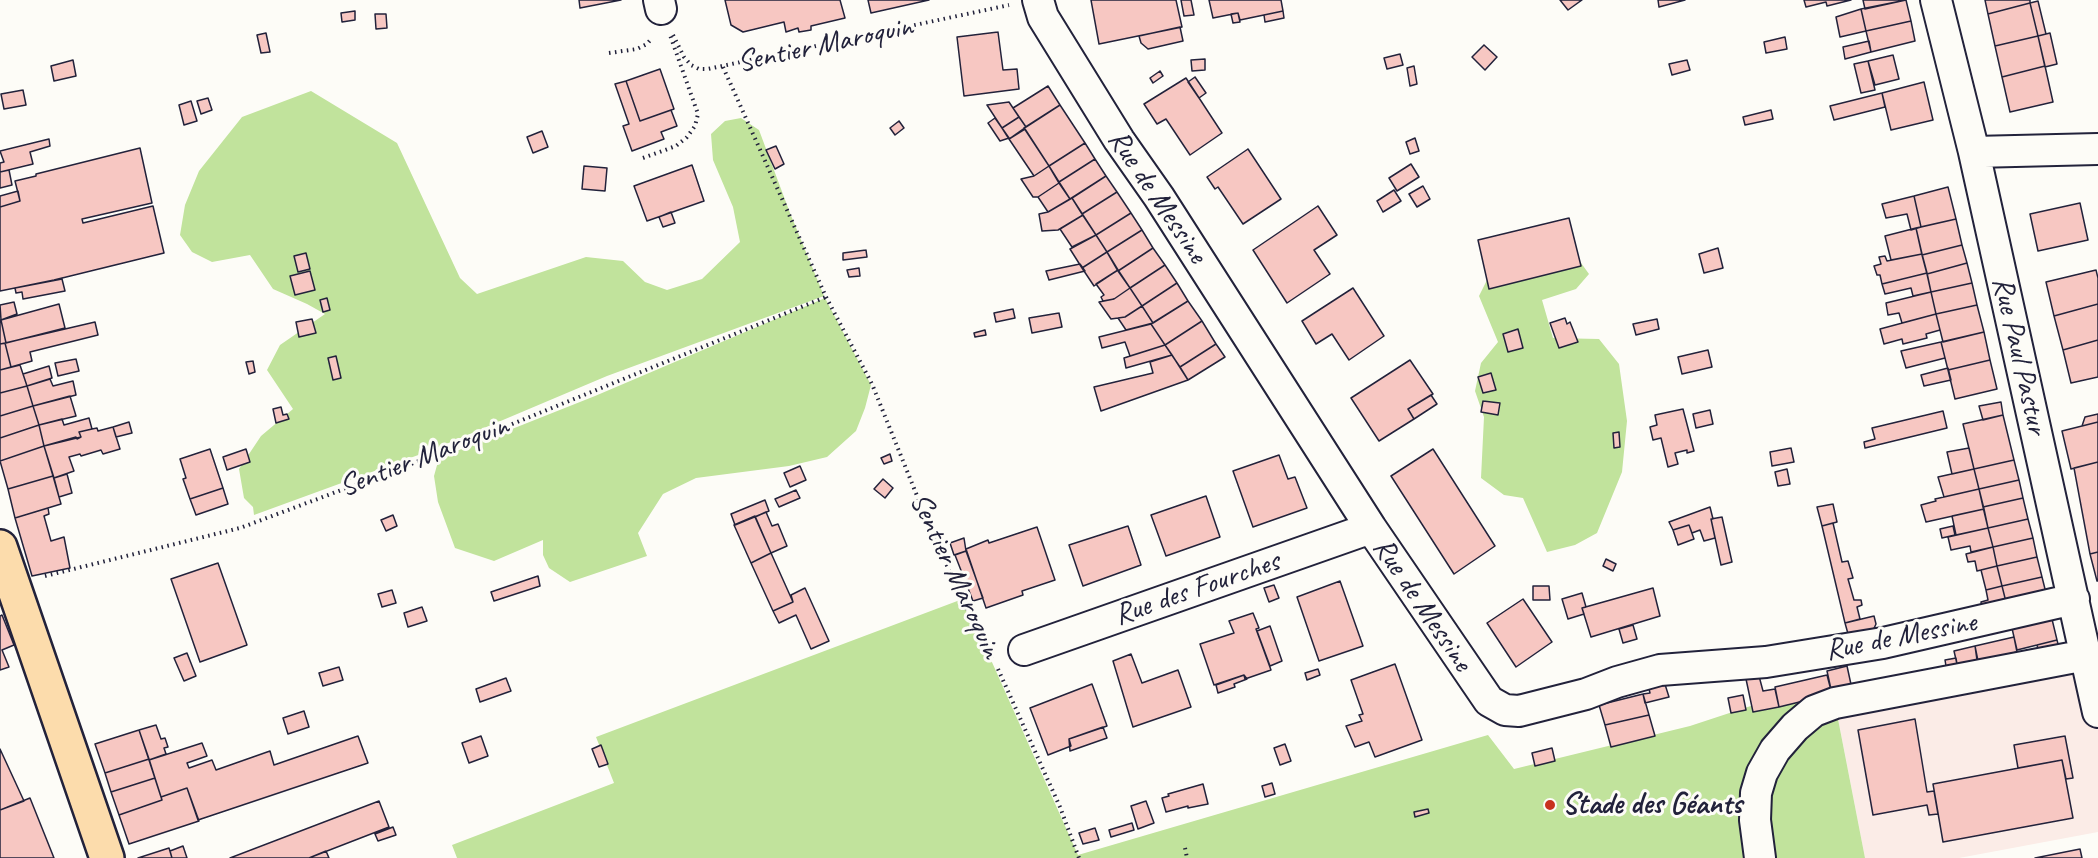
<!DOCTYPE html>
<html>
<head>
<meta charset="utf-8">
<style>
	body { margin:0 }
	canvas { display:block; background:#fdfcf7 }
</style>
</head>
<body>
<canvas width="2098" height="858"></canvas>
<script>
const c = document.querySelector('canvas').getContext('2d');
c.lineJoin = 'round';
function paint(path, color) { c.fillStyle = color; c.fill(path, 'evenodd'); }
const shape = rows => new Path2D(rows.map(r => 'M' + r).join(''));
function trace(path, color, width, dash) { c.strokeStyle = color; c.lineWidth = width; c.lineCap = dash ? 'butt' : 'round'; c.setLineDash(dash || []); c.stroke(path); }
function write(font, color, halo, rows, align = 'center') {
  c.font = font + ' Caveat,sans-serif'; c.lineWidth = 6; c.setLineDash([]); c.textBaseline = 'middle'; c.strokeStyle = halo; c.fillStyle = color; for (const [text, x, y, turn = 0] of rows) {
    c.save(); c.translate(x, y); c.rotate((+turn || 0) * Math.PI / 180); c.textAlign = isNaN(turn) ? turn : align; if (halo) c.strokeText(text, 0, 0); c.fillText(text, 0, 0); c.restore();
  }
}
const built = shape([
	[2086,655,2098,712,2098,832,1959,858,1865,858,1835,703]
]);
const green = shape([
	[311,91,397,143,460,278,477,294,586,257,623,261,645,282,667,290,702,279,740,242,733,207,713,160,711,134,725,121,741,118,759,130,790,213,824,296,607,376,432,450,254,515,253,507,244,498,239,469,261,436,293,409,267,370,280,345,325,314,307,304,273,289,250,255,212,262,192,252,180,235,185,205,199,171,242,117],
	[1576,256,1589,274,1576,289,1542,300,1553,338,1599,339,1619,364,1627,421,1622,472,1597,533,1575,545,1547,552,1523,498,1504,495,1481,478,1484,417,1475,391,1481,363,1498,342,1479,296,1487,280],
	[825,298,871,385,865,408,856,431,827,457,789,466,696,478,663,494,638,533,647,556,570,582,549,568,543,555,543,540,494,561,455,548,438,502,434,476,439,458,595,396],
	[960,600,983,642,1078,855,1488,735,1514,769,1690,726,1772,699,1831,683,1865,858,457,858,452,845,614,783,596,737]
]);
const building = shape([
	[579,0,621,0,580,8,579,0],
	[725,0,840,0,845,18,811,26,811,30,799,32,798,28,786,32,784,22,743,32,731,25,725,0],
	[868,0,929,0,871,13,868,0],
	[1091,0,1176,0,1182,27,1099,44,1091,0],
	[1181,0,1191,0,1194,15,1184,16,1181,0],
	[1209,0,1281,0,1283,11,1240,20,1238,13,1213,18,1209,0],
	[1560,0,1582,0,1568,10,1560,0],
	[1658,0,1685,0,1659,7,1658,0],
	[1804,0,1851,0,1827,6,1826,2,1806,7,1804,0],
	[1863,0,1906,0,1865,9,1863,0],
	[1906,0,1911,21,1866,31,1861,9,1906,0],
	[1985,0,2030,0,2030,3,1988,14,1985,0],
	[2038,1,2046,34,2038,36,2030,3,2038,1],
	[2030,3,2038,36,1995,46,1988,14,2030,3],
	[1861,9,1866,31,1840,37,1836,17,1861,9],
	[355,11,355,20,342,22,341,13,355,11],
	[1283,11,1284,18,1265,22,1264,15,1283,11],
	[1238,13,1240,22,1233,23,1231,14,1238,13],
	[375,14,386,14,387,28,376,29,375,14],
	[1911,21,1915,41,1871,52,1866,31,1911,21],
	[1180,27,1183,41,1148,49,1141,43,1139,36,1180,27],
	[998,32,1003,70,1017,69,1019,89,964,96,957,37,998,32],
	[266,33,270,52,261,53,257,35,266,33],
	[2050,33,2057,64,2045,67,2038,36,2050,33],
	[2038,36,2045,66,2002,77,1995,46,2038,36],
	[1785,37,1787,49,1766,53,1764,42,1785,37],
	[1869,41,1871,52,1845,59,1843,47,1869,41],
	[1484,45,1497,57,1485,70,1472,57,1484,45],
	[1400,54,1403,65,1387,69,1384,58,1400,54],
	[1893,55,1899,79,1875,85,1868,61,1893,55],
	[1205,59,1205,70,1192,71,1191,60,1205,59],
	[73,60,76,76,54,81,51,66,73,60],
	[1687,60,1690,70,1672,75,1669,64,1687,60],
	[1868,61,1875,90,1861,93,1854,64,1868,61],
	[1414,66,1417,84,1410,86,1407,68,1414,66],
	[2045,66,2053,102,2010,112,2002,77,2045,66],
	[660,69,674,109,640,121,626,81,660,69],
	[1160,71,1163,76,1153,83,1150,78,1160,71],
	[1195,77,1206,93,1199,98,1188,82,1195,77],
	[1186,78,1222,133,1190,155,1166,119,1157,124,1144,104,1186,78],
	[626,81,640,121,671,110,677,126,661,132,664,139,632,151,623,126,629,124,615,84,626,81],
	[1924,82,1933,120,1891,130,1882,93,1924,82],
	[1048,86,1060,105,1026,127,1013,108,1048,86],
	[23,90,26,105,4,109,1,94,23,90],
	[1882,93,1885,107,1834,120,1830,106,1882,93],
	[208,98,212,110,201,114,197,101,208,98],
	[191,101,197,121,184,125,179,105,191,101],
	[1009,102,1019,117,1002,128,987,105,1009,102],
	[1060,105,1085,143,1049,166,1024,128,1060,105],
	[1771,110,1773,119,1745,125,1743,117,1771,110],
	[1019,117,1026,127,1009,139,1002,128,1019,117],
	[995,118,1009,138,1000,141,988,123,995,118],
	[899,121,904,128,895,135,890,128,899,121],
	[1025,129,1049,166,1034,176,1009,139,1025,129],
	[542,131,548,147,533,153,527,137,542,131],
	[1415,138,1419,151,1410,154,1406,142,1415,138],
	[49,139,50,146,30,152,33,164,0,172,0,163,4,162,0,151,49,139],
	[1085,143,1095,159,1059,182,1049,166,1085,143],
	[776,146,784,164,775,169,766,150,776,146],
	[140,148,152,203,82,219,83,223,153,206,164,253,54,280,0,291,0,207,20,201,15,181,36,176,36,174,140,148],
	[1248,149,1281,199,1243,224,1218,187,1215,189,1207,177,1248,149],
	[1095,159,1106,176,1070,199,1059,182,1095,159],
	[1411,164,1419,177,1397,191,1389,178,1411,164],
	[692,165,704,201,647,221,634,186,692,165],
	[584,166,607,168,605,191,582,189,584,166],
	[1049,166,1059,183,1038,197,1033,197,1021,179,1034,176,1049,166],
	[9,170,12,185,0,188,0,172,9,170],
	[1106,176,1117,192,1082,214,1072,198,1106,176],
	[1059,183,1070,199,1048,212,1038,197,1059,183],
	[1423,186,1430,199,1417,207,1409,194,1423,186],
	[1948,187,1956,219,1921,227,1914,196,1948,187],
	[1394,190,1401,201,1383,212,1377,201,1394,190],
	[18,191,20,201,0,207,0,196,18,191],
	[1117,192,1131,213,1096,235,1082,214,1117,192],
	[1914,196,1921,227,1911,230,1907,214,1886,218,1882,204,1914,196],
	[1072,198,1083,215,1058,230,1042,231,1039,214,1048,212,1072,198],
	[2080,203,2088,240,2038,251,2030,214,2080,203],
	[1318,206,1337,235,1314,250,1330,274,1287,303,1253,250,1318,206],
	[671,212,675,223,663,227,659,217,671,212],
	[1131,213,1142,230,1107,252,1096,235,1131,213],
	[1083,215,1096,235,1072,247,1060,229,1083,215],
	[1569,218,1581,266,1489,289,1478,240,1569,218],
	[1956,219,1962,245,1922,255,1916,228,1956,219],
	[1916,228,1922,254,1891,260,1885,236,1916,228],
	[1142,230,1153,248,1118,271,1107,252,1142,230],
	[1096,235,1107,252,1082,268,1070,249,1096,235],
	[1962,245,1967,263,1927,274,1922,255,1962,245],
	[1153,248,1165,265,1130,288,1118,271,1153,248],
	[1718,248,1723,268,1704,273,1699,254,1718,248],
	[866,250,867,257,843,260,843,253,866,250],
	[1107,252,1118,270,1094,286,1082,268,1107,252],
	[306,253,310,269,298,272,294,256,306,253],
	[1922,254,1927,273,1882,284,1880,275,1877,275,1874,266,1881,264,1879,257,1885,256,1887,261,1922,254],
	[1967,263,1972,283,1931,292,1927,274,1967,263],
	[1080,264,1085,271,1049,280,1046,271,1080,264],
	[1165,265,1177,283,1142,306,1130,288,1165,265],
	[859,268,860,276,849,277,847,270,859,268],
	[1118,270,1130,288,1114,299,1103,301,1101,297,1104,295,1096,284,1118,270],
	[2096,270,2098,278,2098,304,2054,316,2046,282,2096,270],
	[310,271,315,290,295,295,290,276,310,271],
	[1927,273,1931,292,1913,296,1911,288,1885,294,1882,284,1927,273],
	[62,279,65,291,23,299,22,292,16,293,15,288,62,279],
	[1177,283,1188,301,1153,323,1142,306,1177,283],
	[1972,283,1977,305,1936,314,1931,292,1972,283],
	[1130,288,1142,306,1125,317,1111,319,1099,302,1114,299,1130,288],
	[1353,288,1384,336,1349,360,1332,334,1316,344,1302,321,1353,288],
	[1931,292,1936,314,1902,323,1899,313,1888,315,1886,303,1931,292],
	[327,298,330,310,323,312,320,300,327,298],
	[1188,301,1202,321,1165,345,1151,324,1188,301],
	[14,302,17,314,1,320,0,305,14,302],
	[59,304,65,328,6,343,1,320,59,304],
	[2098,304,2098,340,2063,350,2054,316,2098,304],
	[1977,305,1984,332,1943,342,1936,314,1977,305],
	[1142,306,1153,323,1126,330,1118,318,1125,317,1142,306],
	[1013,309,1015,318,996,322,994,313,1013,309],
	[1059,313,1062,327,1032,333,1029,318,1059,313],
	[1936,314,1940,330,1926,334,1927,338,1903,344,1902,339,1884,344,1880,329,1936,314],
	[1565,318,1567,324,1570,322,1578,342,1559,348,1550,323,1565,318],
	[312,319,316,333,299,337,296,322,312,319],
	[1657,319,1659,329,1636,335,1633,324,1657,319],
	[1,320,6,343,0,344,0,320,1,320],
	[1202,321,1216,344,1180,367,1165,345,1202,321],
	[95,322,98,335,30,352,32,361,11,367,5,343,95,322],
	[1151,324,1165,345,1130,356,1125,342,1102,348,1099,337,1151,324],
	[1518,329,1523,348,1508,352,1503,334,1518,329],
	[985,330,986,335,975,337,974,333,985,330],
	[1984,332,1990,360,1948,370,1941,342,1984,332],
	[2098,340,2098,377,2071,383,2063,350,2098,340],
	[1941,342,1945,358,1906,368,1901,351,1941,342],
	[5,343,11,367,0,370,0,344,5,343],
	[1216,344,1225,357,1188,380,1180,367,1216,344],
	[1165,345,1172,355,1126,368,1124,358,1165,345],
	[1708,350,1712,367,1682,374,1678,357,1708,350],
	[1172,355,1188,380,1101,411,1094,387,1153,373,1150,362,1172,355],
	[336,356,341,378,333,380,328,358,336,356],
	[76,359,79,371,58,376,55,363,76,359],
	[1410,360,1433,394,1408,409,1414,419,1379,441,1351,398,1410,360],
	[1990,360,1997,389,1955,399,1948,370,1990,360],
	[253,361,255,372,249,374,246,362,253,361],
	[20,365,27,386,0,393,0,370,20,365],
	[49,366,52,378,27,386,23,374,49,366],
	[1948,368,1951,380,1924,386,1921,375,1948,368],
	[1491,373,1496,390,1483,393,1478,377,1491,373],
	[50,379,53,386,73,381,76,395,33,406,27,386,50,379],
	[27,386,33,406,0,416,0,393,27,386],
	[1431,395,1437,404,1414,419,1408,409,1431,395],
	[70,396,76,416,39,425,33,406,70,396],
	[1483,401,1500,403,1498,415,1481,412,1483,401],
	[2001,402,2003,415,1983,420,1979,406,2001,402],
	[33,406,39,425,0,438,0,416,33,406],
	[281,407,283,415,287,414,289,419,276,423,273,409,281,407],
	[1683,409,1694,451,1687,453,1687,450,1675,453,1678,464,1668,467,1661,438,1653,440,1650,427,1657,425,1655,415,1683,409],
	[1710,410,1713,424,1696,428,1693,414,1710,410],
	[1943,411,1947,428,1865,448,1864,442,1875,439,1872,428,1943,411],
	[2098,414,2098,422,2082,426,2085,417,2098,414],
	[2003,415,2014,460,1974,469,1963,424,2003,415],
	[89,418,92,429,79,432,81,437,44,446,39,425,62,419,64,425,89,418],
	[129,422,132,433,116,437,113,427,129,422],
	[2098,422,2098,462,2071,469,2062,431,2098,422],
	[39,425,44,446,0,461,0,438,39,425],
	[113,427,120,449,103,454,101,450,81,456,80,454,69,457,74,471,54,478,44,446,76,437,77,439,81,437,79,432,92,429,97,428,98,431,113,427],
	[1619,432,1620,447,1614,448,1613,433,1619,432],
	[44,446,53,476,8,489,0,461,44,446],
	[1791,448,1794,462,1772,466,1770,452,1791,448],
	[1969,448,1974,469,1952,474,1947,452,1969,448],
	[210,449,223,488,190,499,183,479,186,478,180,459,210,449],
	[246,449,250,462,227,470,223,457,246,449],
	[1433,449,1495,546,1454,574,1391,476,1433,449],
	[890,454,892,461,884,464,881,458,890,454],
	[1279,455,1288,479,1295,477,1307,508,1253,527,1233,471,1279,455],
	[2014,460,2019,480,1979,489,1974,469,2014,460],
	[2098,462,2098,552,2090,554,2074,468,2098,462],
	[800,466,806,480,790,487,784,473,800,466],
	[1787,469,1790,484,1778,486,1775,472,1787,469],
	[1974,469,1979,489,1944,497,1938,477,1974,469],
	[67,474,72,493,59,497,54,478,67,474],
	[53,476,61,504,15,518,8,489,53,476],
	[883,479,893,488,885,498,874,489,883,479],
	[2019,480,2023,498,1983,507,1979,489,2019,480],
	[223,488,228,504,196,515,190,499,223,488],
	[1979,489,1984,509,1926,522,1921,505,1936,501,1935,499,1979,489],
	[796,490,800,498,779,507,775,499,796,490],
	[1206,496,1220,537,1166,556,1151,515,1206,496],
	[2023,498,2028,519,1988,528,1983,507,2023,498],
	[765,500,769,511,735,525,731,514,765,500],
	[1833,504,1837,522,1822,526,1817,507,1833,504],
	[1710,507,1713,519,1711,519,1715,538,1704,541,1700,530,1692,533,1689,525,1673,530,1669,522,1710,507],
	[48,508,49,514,44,516,51,541,64,537,70,568,32,576,15,518,48,508],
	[1984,509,1988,528,1956,535,1952,516,1984,509],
	[766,512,772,526,778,524,787,546,771,553,755,517,766,512],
	[393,515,397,526,386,531,381,520,393,515],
	[755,516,771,553,751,563,734,525,755,516],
	[1722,517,1732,562,1721,565,1711,519,1722,517],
	[2028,519,2033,538,1993,547,1988,528,2028,519],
	[1833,523,1842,562,1848,561,1853,578,1848,579,1854,600,1861,600,1862,605,1857,607,1860,619,1845,623,1822,526,1833,523],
	[1689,525,1694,539,1678,545,1673,530,1689,525],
	[1128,526,1141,565,1083,586,1069,545,1128,526],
	[1953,526,1955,535,1942,538,1940,529,1953,526],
	[1037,527,1055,580,1022,591,1023,595,986,608,966,549,988,540,989,543,1037,527],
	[1988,528,1993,547,1971,552,1970,546,1951,550,1948,537,1988,528],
	[964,538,966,551,954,555,950,543,964,538],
	[2033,538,2037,557,1997,566,1993,547,2033,538],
	[1993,547,1997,566,1977,571,1975,561,1968,562,1966,554,1993,547],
	[966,551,983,598,973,601,955,555,966,551],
	[2098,552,2098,581,2097,581,2090,554,2098,552],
	[771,553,793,602,773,611,751,563,771,553],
	[2037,557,2042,577,2002,586,1997,566,2037,557],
	[1606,559,1616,564,1613,571,1603,566,1606,559],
	[218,563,247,645,200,662,171,579,218,563],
	[1997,566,2002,586,1986,590,1981,570,1997,566],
	[538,576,540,586,494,601,491,592,538,576],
	[2042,577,2047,597,2007,606,2002,586,2042,577],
	[1340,581,1363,646,1319,661,1297,597,1340,581],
	[1274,585,1279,598,1269,602,1264,588,1274,585],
	[1533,586,1549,586,1550,600,1533,600,1533,586],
	[2002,586,2007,606,1983,611,1981,602,1988,600,1986,590,2002,586],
	[805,588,829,641,811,649,796,615,779,623,773,611,793,602,791,595,805,588],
	[1653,588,1660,616,1591,637,1582,608,1653,588],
	[392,590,396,603,382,607,378,594,392,590],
	[1582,593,1586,607,1582,608,1584,614,1568,619,1562,599,1582,593],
	[1523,599,1552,642,1516,667,1487,623,1523,599],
	[422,607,427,621,408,627,404,613,422,607],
	[1253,613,1259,628,1256,629,1271,670,1245,679,1244,675,1214,685,1200,644,1234,633,1229,621,1253,613],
	[2,615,14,645,2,650,9,667,0,670,0,616,2,615],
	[2051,615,2057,640,2017,650,2011,624,2051,615],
	[1874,616,1876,624,1870,637,1850,641,1845,623,1874,616],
	[1633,625,1637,639,1623,643,1619,629,1633,625],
	[1270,626,1282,661,1270,666,1257,631,1270,626],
	[2014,637,2017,652,1978,661,1975,646,2014,637],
	[2057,640,2060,652,2040,657,2037,645,2057,640],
	[1975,646,1977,660,1957,664,1954,651,1975,646],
	[187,653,196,676,184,681,174,658,187,653],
	[1131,654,1142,683,1178,670,1191,707,1133,727,1113,661,1131,654],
	[1956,658,1957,664,1946,666,1945,660,1956,658],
	[1395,664,1422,740,1375,757,1369,742,1355,747,1346,726,1362,721,1359,715,1363,714,1351,680,1395,664],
	[1847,666,1852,689,1832,694,1827,671,1847,666],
	[339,667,343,680,323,686,319,673,339,667],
	[1318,669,1320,675,1307,680,1305,673,1318,669],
	[1244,675,1247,679,1234,684,1235,687,1218,693,1216,685,1244,675],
	[1827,675,1832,694,1779,707,1775,687,1827,675],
	[1759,676,1763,691,1775,689,1779,707,1753,712,1746,679,1759,676],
	[506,678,511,691,480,702,476,689,506,678],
	[1663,678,1669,697,1645,703,1643,694,1650,693,1647,681,1663,678],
	[1092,684,1107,726,1069,739,1071,746,1048,755,1030,708,1092,684],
	[1643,694,1649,715,1605,725,1599,705,1643,694],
	[1743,695,1746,710,1731,713,1728,698,1743,695],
	[304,711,309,727,288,734,283,718,304,711],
	[1649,715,1655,736,1611,747,1605,725,1649,715],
	[1915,719,1927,792,1934,791,1938,814,1929,815,1927,805,1873,815,1858,730,1915,719],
	[156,725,161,739,165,738,168,747,164,748,166,754,149,760,139,730,156,725],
	[1103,727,1107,738,1070,751,1069,739,1103,727],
	[139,730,149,759,105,773,95,744,139,730],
	[358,736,368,763,198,820,187,788,161,797,149,760,202,743,207,756,187,763,189,768,212,760,216,770,270,751,274,765,358,736],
	[481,736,488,756,469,763,462,743,481,736],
	[2065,736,2073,778,2066,779,2062,760,2018,768,2014,745,2065,736],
	[1285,744,1291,761,1280,765,1274,748,1285,744],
	[601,745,608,764,599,767,592,749,601,745],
	[1552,748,1555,761,1535,766,1532,753,1552,748],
	[0,749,24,801,0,810,0,749],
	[149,759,155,778,111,792,105,773,149,759],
	[2062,760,2073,818,1943,842,1933,784,2062,760],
	[155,778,162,800,119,815,111,792,155,778],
	[1272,783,1275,794,1265,797,1262,786,1272,783],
	[1203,784,1208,804,1188,808,1188,806,1166,812,1162,798,1169,796,1168,794,1203,784],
	[187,788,199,821,129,844,119,815,162,800,161,797,187,788],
	[30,798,54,858,0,858,0,810,30,798],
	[379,801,389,827,309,858,230,858,379,801],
	[1146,801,1154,823,1138,829,1131,806,1146,801],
	[1428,809,1429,813,1415,817,1414,812,1428,809],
	[1132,823,1134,830,1111,837,1109,830,1132,823],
	[393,827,396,835,378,841,375,834,393,827],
	[1095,828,1099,840,1083,844,1079,833,1095,828],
	[183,846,187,858,172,858,170,851,183,846],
	[169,848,172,858,138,858,169,848],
	[2080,849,2082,858,2035,858,2080,849],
	[326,851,329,858,309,858,326,851]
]);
const path = shape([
	[673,35,684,57,691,65,699,69,708,69,1009,5],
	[609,53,637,49,647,44,652,38],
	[723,67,826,297,872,384,930,528,962,599,993,659],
	[643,158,676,146,687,137,695,126,698,114,670,35],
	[45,576,240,528,443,452,826,297],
	[998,669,1060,807,1079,858],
	[1185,848,1187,858]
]);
const minor = shape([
	[659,0,661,9],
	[1038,0,1043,17,1119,140,1159,197,1371,528,1489,701,1505,710,1519,711,1586,694,1617,682,1660,670,1766,662,1883,643,2074,599],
	[1936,0,1974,152,2098,712],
	[1974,152,2098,149],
	[1024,650,1371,528],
	[1760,858,1755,820,1756,793,1762,773,1775,750,1795,727,1814,711,1835,703,2086,655]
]);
const major = shape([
	[0,547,107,858]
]);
const markers = [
	[1550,805,6,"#c8321e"]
];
const streetNames = [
	["Sentier Maroquin",825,45,-12],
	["Rue de Messine",1157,197,56],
	["Rue Paul Pastur",2019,356,77],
	["Sentier Maroquin",424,457,-21],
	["Sentier Maroquin",955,576,65],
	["Rue des Fourches",1197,589,-19],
	["Rue de Messine",1422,605,56],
	["Rue de Messine",1901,637,-11]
];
const poiNames = [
	["Stade des Géants",1562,805]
];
paint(built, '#fbece7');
paint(green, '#c1e39c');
paint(building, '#f7c7c2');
trace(building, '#22223b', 1.5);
trace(minor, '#22223b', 34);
trace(major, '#22223b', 38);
trace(path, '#22223b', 4, [1.5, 4.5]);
trace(minor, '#fdfcf7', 30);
trace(major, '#fcdcac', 33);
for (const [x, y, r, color] of markers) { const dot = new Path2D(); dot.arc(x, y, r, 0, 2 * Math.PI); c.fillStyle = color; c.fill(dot); trace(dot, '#fdfcf7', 2); }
write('30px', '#22223b', '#fdfcf7', streetNames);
write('bold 30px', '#22223b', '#fdfcf7', poiNames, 'left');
</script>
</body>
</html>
